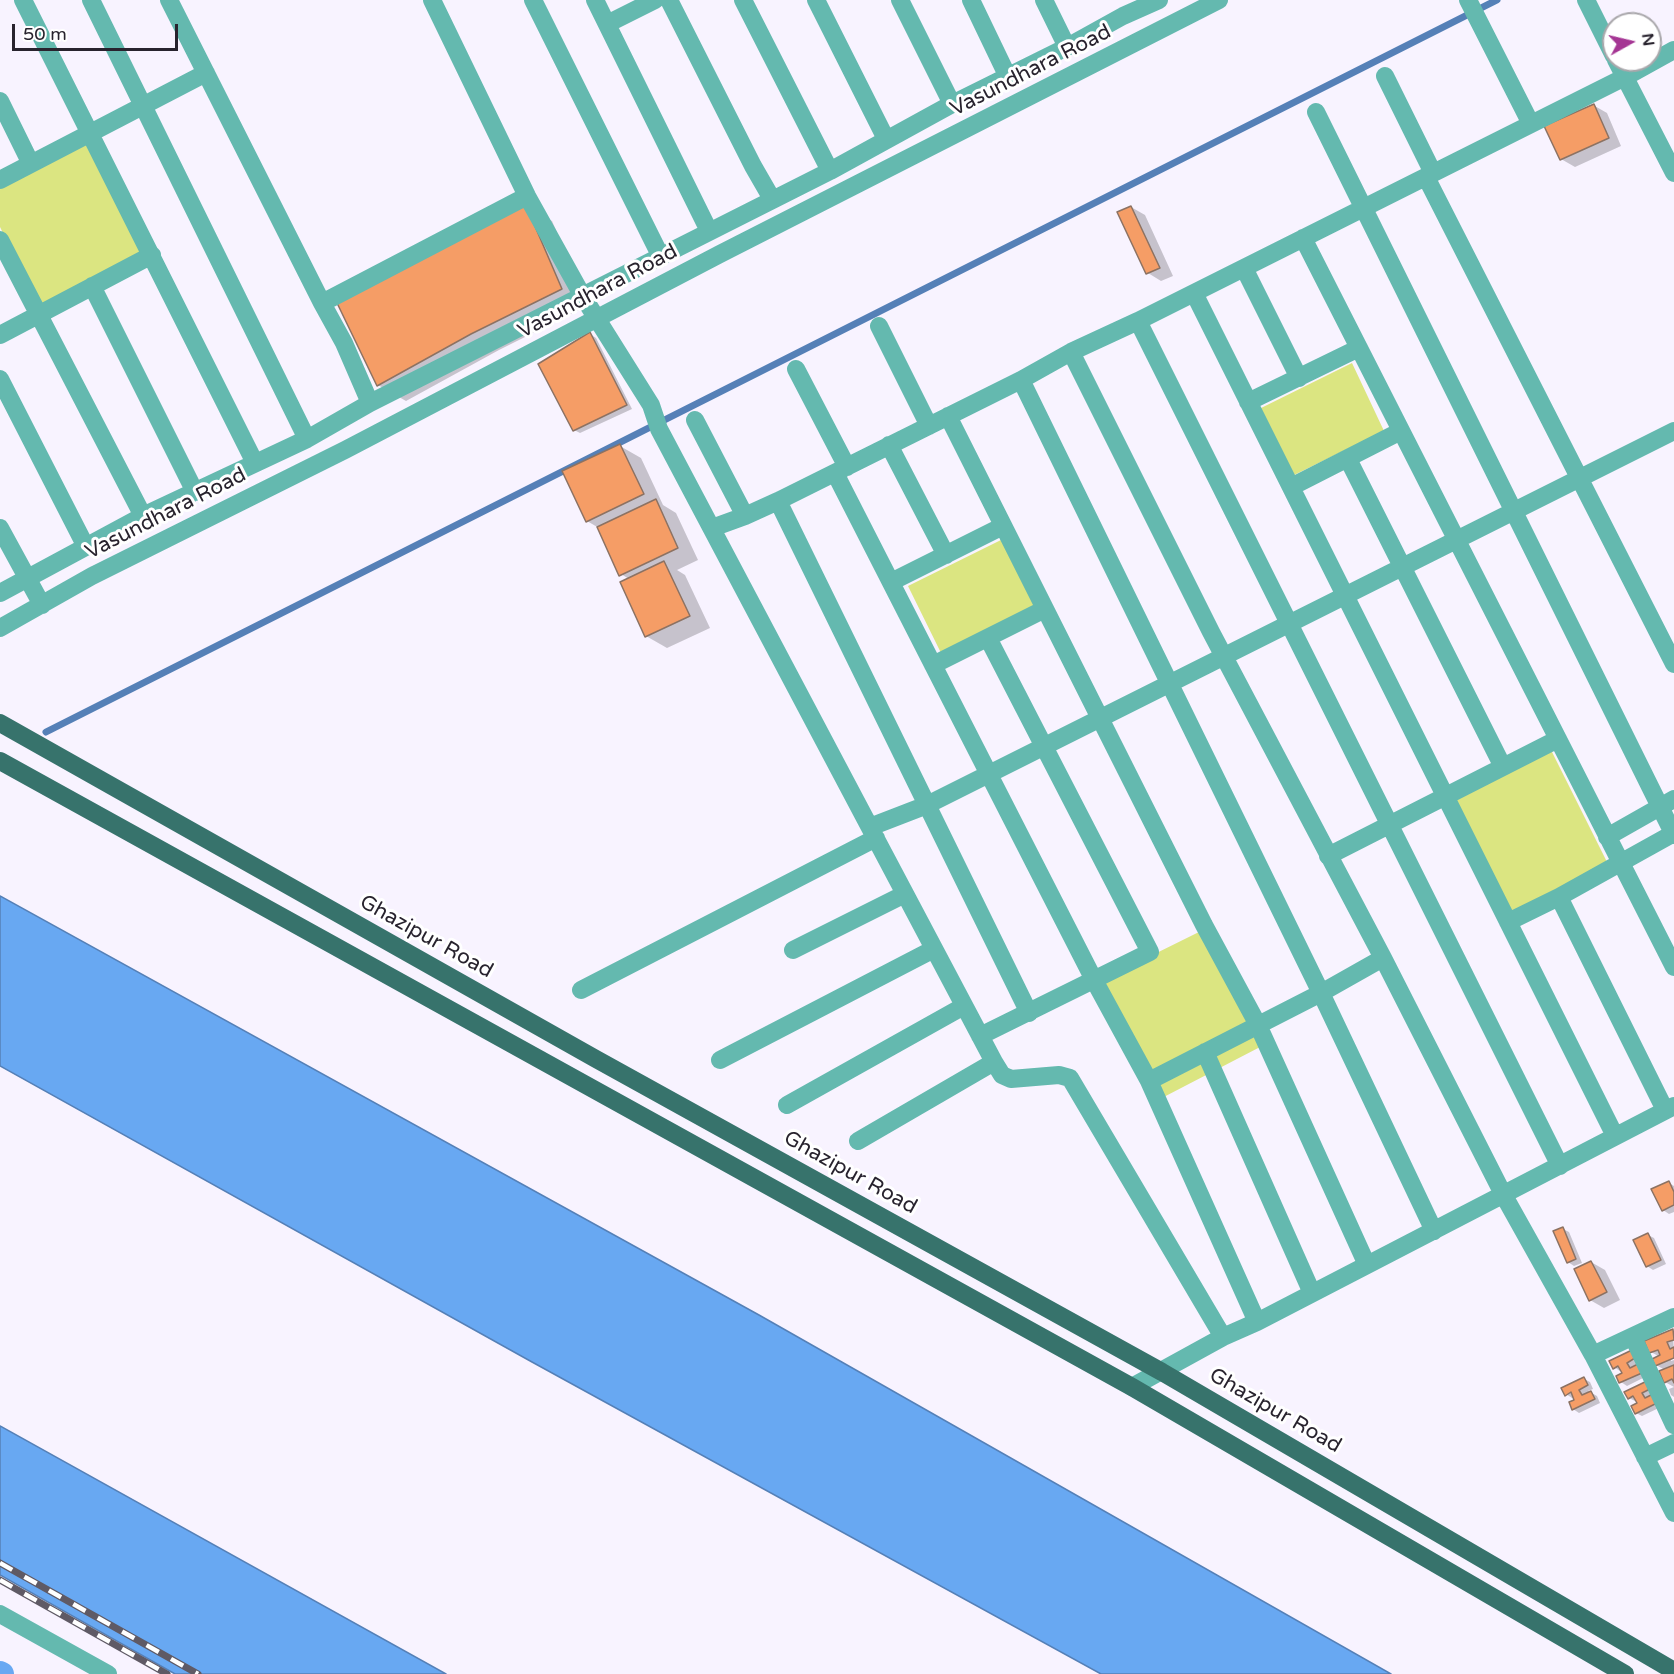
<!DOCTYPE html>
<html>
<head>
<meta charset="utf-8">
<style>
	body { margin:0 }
	#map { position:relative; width:1674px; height:1674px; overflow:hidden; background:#f8f3ff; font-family:"Varela Round",sans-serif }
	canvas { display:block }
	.north { position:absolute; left:1602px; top:12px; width:60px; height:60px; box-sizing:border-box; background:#fff; border:2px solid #a9a7ab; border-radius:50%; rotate:82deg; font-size:16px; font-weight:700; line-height:24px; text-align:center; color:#28232e }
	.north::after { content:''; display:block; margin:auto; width:21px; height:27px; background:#a53694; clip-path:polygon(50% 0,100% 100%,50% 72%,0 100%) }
	.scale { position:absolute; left:12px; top:24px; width:166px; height:27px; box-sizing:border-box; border:3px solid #28232e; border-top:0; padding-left:8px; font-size:18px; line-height:21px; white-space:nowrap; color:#28232e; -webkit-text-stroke:4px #fff; paint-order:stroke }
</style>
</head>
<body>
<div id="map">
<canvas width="1674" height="1674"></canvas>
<div class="north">N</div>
<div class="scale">50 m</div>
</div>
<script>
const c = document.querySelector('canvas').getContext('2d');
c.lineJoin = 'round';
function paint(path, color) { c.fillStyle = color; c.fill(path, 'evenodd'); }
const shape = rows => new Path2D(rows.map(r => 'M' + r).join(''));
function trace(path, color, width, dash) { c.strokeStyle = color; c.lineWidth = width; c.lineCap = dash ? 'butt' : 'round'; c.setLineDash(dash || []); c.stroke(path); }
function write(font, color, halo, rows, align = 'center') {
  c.font = font + ' "Varela Round",sans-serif'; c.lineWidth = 6; c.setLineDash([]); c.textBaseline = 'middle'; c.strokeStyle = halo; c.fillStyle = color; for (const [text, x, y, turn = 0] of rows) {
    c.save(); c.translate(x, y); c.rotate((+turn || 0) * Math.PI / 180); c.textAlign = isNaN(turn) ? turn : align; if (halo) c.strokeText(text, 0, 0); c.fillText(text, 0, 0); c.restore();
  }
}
const green = shape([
	[86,141,144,257,41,310,0,227,0,183],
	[1352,363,1384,431,1290,477,1257,410],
	[1003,539,1035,607,941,653,908,586],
	[1551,750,1609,866,1506,920,1447,801],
	[1203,930,1262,1046,1158,1100,1100,981]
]);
const water = shape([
	[0,896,759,1315,1391,1674,1101,1674,532,1362,0,1066,0,896],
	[0,1426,446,1674,175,1674,0,1575,0,1426]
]);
const shadow = shape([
	[1593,105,1607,113,1621,146,1575,167,1561,159],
	[525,205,552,221,589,305,499,350,406,401,378,385],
	[1131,207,1145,215,1173,276,1161,281,1148,273,1119,213],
	[590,334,596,338,632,409,580,433,574,430],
	[620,446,641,458,663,505,676,513,698,560,677,570,685,575,710,628,667,648,646,636,629,579,621,574,599,528,587,521],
	[1669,1183,1674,1186,1674,1212,1669,1214,1663,1210],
	[1563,1229,1569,1232,1582,1263,1574,1266,1568,1262],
	[1648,1235,1654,1238,1666,1264,1653,1270,1647,1266],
	[1591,1262,1605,1270,1620,1300,1604,1308,1590,1300],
	[1673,1331,1674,1357,1671,1358,1671,1361,1674,1360,1674,1387,1665,1382,1665,1370,1656,1365,1660,1357,1651,1352],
	[1632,1352,1641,1362,1635,1365,1644,1370,1647,1376,1627,1386,1621,1382,1624,1374,1622,1370,1620,1371,1614,1367],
	[1584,1379,1590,1382,1593,1389,1588,1391,1597,1396,1600,1403,1579,1413,1573,1409,1576,1400,1575,1397,1572,1398,1566,1394],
	[1647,1383,1663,1406,1642,1416,1636,1413,1639,1404,1637,1400,1635,1401,1629,1398],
	[1674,1387,1674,1397,1671,1395,1669,1389]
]);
const stream = shape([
	[46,732,1497,0]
]);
const canal = shape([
	[0,1673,2,1674]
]);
const building = shape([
	[1594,104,1609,138,1560,160,1544,126,1594,104],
	[525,203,562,289,471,334,377,386,337,303,525,203],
	[1131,206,1160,268,1146,274,1117,212,1131,206],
	[590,332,627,405,573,431,538,364,590,332],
	[620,444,644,494,586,522,562,471,620,444],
	[656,499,678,548,619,576,597,527,656,499],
	[664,561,690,616,645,637,620,582,664,561],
	[1669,1181,1674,1192,1674,1205,1662,1211,1651,1189,1669,1181],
	[1563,1227,1576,1259,1567,1263,1553,1231,1563,1227],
	[1648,1233,1661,1260,1646,1267,1633,1240,1648,1233],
	[1591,1261,1607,1292,1589,1301,1574,1269,1591,1261],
	[1673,1329,1674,1340,1667,1342,1670,1349,1674,1347,1674,1358,1655,1366,1652,1359,1660,1355,1658,1350,1649,1353,1644,1341,1673,1329],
	[1632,1350,1635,1358,1627,1363,1630,1368,1638,1364,1642,1373,1619,1383,1616,1376,1622,1373,1618,1366,1613,1369,1609,1361,1632,1350],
	[1674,1365,1674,1383,1672,1379,1664,1383,1659,1371,1674,1365],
	[1584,1377,1588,1385,1579,1390,1582,1395,1591,1391,1595,1399,1572,1410,1569,1402,1574,1400,1571,1392,1565,1396,1561,1388,1584,1377],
	[1647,1381,1650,1389,1642,1393,1645,1398,1653,1394,1657,1403,1635,1414,1631,1406,1637,1403,1633,1396,1628,1399,1624,1392,1647,1381]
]);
const minor = shape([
	[23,0,255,463],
	[91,0,307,439],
	[169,0,322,303,344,343,370,403],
	[432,0,527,196,582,295,651,405,659,429,994,1062,1002,1075,1011,1079,1059,1075,1070,1078,1223,1337],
	[533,0,660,255],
	[595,0,709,231],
	[669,0,753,166,772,199],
	[743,0,830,171],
	[816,0,886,139],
	[900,0,952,104],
	[971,0,1007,75],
	[1044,0,1067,47],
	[1468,0,1531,124],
	[1586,0,1614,56],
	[607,24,655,0],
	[1616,60,1674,173],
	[1385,76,1433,173],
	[0,101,31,164],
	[1316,112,1674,835],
	[1426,177,1674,664],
	[0,180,206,73],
	[1303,238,1674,967],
	[0,240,143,516],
	[1244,268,1299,378],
	[92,286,195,492],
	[1194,293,1615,1136],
	[322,303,527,196],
	[1138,321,1560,1166],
	[879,326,929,426],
	[0,335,152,255],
	[1071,352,1211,632,1383,958,1503,1194,1593,1355,1674,1513],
	[796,369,847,467],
	[0,379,86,547],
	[1021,380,1321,993,1434,1231],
	[1248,402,1359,348],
	[948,416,1204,925,1258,1025,1367,1265],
	[695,420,745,516],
	[889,445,946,555],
	[1348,459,1503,767],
	[835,473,1094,980,1149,1081,1257,1322],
	[1291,487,1401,431],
	[778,501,1029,1013],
	[0,528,42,605],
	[712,528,745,516,778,501,1021,380,1071,352,1138,321,1625,77,1674,50],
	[891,582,1003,526],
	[0,593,143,516,307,439,370,403,830,171,952,104,1067,47,1123,16,1159,0],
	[0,628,92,576,345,450,720,254,1219,0],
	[933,665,1045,609],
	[870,827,927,805,1674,431],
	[1607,837,1674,799],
	[1328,856,1558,739],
	[1559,897,1665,1110],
	[1508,922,1559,897,1674,833],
	[793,950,905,894],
	[581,990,876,838],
	[980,1036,1150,952,988,638],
	[1205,1052,1312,1293],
	[720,1060,934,949],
	[1149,1081,1321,993,1383,958],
	[787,1105,964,1006],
	[858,1141,994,1062],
	[1633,1337,1674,1425],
	[1593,1355,1674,1317],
	[1132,1387,1223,1337,1257,1322,1674,1106],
	[1645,1457,1674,1443],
	[0,1614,108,1674]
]);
const major = shape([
	[0,723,596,1059,1162,1372,1674,1671],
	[0,761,1132,1387,1625,1674]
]);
const rail = shape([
	[0,1563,198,1674],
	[0,1580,167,1674]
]);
const streetNames = [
	["Vasundhara Road",1031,71,-27],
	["Vasundhara Road",598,292,-28],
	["Vasundhara Road",166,514,-27],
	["Ghazipur Road",426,937,29],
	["Ghazipur Road",850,1173,29],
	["Ghazipur Road",1275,1411,30]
];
paint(green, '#dbe581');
paint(water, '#68a8f2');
trace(water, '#5580b7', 1.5);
paint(shadow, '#0003');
trace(stream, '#5580b7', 7);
trace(canal, '#68a8f2', 24);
paint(building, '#f59d66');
trace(building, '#8c7263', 1.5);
trace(minor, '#64b9af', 18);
trace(major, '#37736c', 18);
trace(rail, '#5f5a65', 7);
trace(rail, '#fff', 4.5, [14]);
write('21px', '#28232e', '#fff', streetNames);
</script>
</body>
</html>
